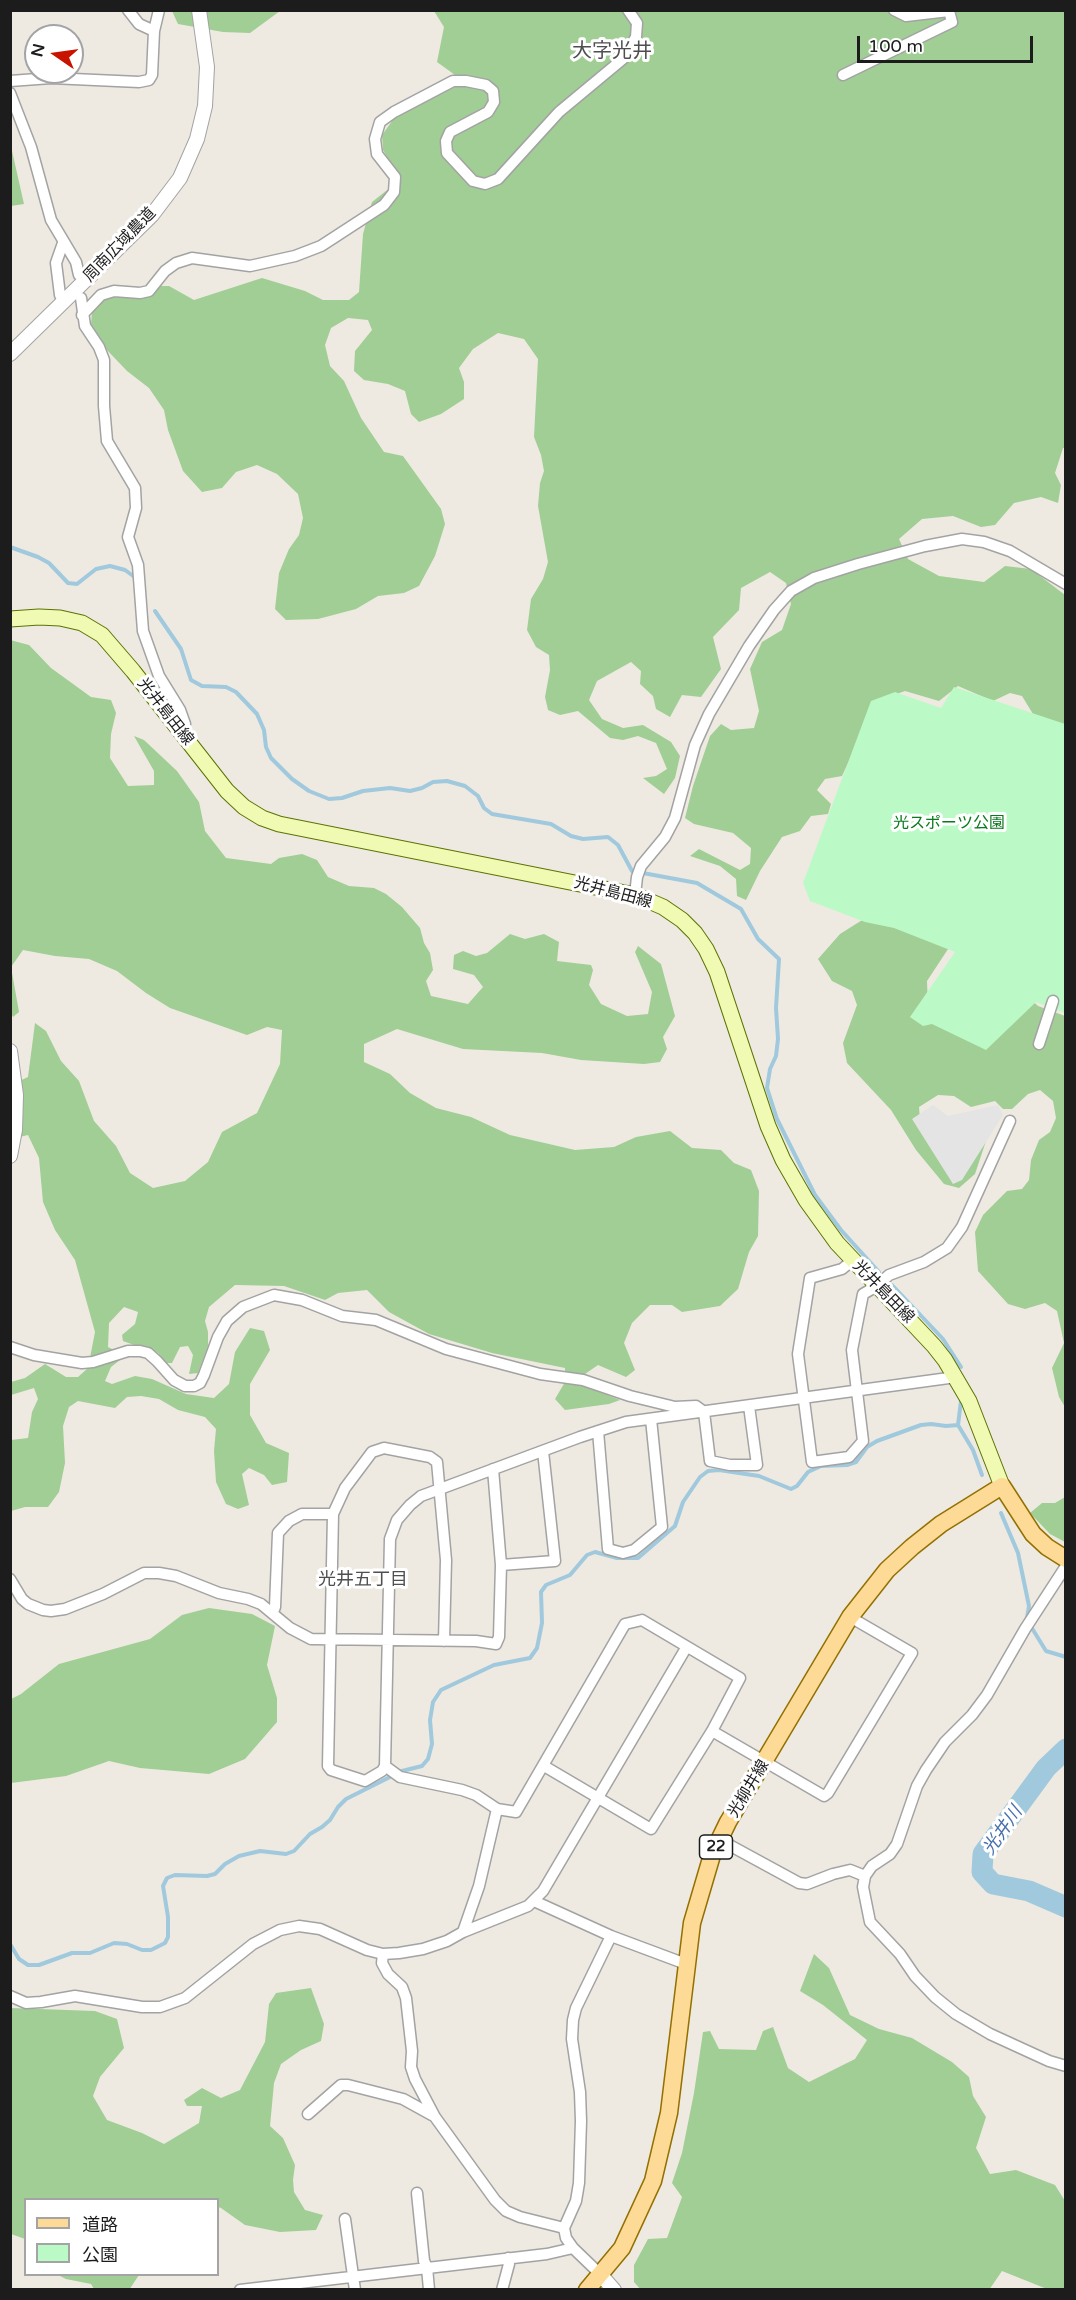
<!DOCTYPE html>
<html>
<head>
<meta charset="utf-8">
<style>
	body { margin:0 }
	#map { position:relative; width:1076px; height:2300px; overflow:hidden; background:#eeeae1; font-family:"Varela Round","Noto Sans JP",sans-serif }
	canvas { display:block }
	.frame { position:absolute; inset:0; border:12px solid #1c1c1c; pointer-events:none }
	.legend { position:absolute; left:24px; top:2198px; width:195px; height:78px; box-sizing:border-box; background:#fff; border:2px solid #a4a4a4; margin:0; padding:8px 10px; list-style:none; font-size:18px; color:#1c1c1c }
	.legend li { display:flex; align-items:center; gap:12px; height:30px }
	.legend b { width:30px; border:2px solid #a4a4a4 }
	.north { position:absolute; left:24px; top:24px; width:60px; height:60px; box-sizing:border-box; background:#fff; border:2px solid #a4a4a4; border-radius:50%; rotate:283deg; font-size:16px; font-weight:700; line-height:24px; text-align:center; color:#1c1c1c }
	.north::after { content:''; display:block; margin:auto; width:21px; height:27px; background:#c71300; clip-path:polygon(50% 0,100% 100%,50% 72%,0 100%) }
	.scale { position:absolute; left:857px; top:36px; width:176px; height:27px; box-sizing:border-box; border:3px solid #1c1c1c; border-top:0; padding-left:8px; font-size:18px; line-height:21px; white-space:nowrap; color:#1c1c1c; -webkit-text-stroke:4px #fff; paint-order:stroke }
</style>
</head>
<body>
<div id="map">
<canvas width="1076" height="2300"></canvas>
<div class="frame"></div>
<ul class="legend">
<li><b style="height:8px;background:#fdda96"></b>道路</li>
<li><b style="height:16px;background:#bbfac6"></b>公園</li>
</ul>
<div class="north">N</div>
<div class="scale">100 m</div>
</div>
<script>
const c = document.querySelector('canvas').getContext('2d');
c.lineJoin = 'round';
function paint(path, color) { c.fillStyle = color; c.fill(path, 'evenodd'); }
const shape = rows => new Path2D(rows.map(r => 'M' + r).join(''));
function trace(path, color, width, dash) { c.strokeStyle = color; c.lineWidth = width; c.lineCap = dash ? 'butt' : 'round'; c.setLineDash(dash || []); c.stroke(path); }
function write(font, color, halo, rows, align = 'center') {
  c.font = font + ' "Varela Round","Noto Sans JP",sans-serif'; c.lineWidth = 6; c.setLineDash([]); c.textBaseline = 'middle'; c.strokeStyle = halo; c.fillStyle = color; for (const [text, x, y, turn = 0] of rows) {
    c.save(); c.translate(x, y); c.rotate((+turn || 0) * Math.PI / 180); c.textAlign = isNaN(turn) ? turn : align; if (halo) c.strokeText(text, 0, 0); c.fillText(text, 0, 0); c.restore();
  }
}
const forest = shape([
	[172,11,280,11,250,33,223,32,178,24],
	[434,11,1065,11,1066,448,1063,448,1055,473,1061,485,1058,503,1041,497,1014,503,995,525,981,527,953,516,922,519,899,539,908,559,939,576,984,582,1005,566,1031,569,1065,595,1065,727,1033,714,1022,696,1010,693,993,701,958,686,939,701,905,691,877,701,842,776,825,779,817,790,831,804,828,814,811,816,800,831,782,837,760,871,746,900,737,896,736,879,720,866,690,856,699,849,740,870,750,864,751,848,733,833,694,824,685,818,693,786,710,736,721,724,731,730,754,728,759,711,750,669,762,642,782,630,791,604,786,583,770,572,741,588,739,610,713,637,721,669,701,697,682,695,670,717,656,709,653,696,640,684,641,671,631,662,597,681,589,700,602,719,623,728,643,725,671,742,680,756,675,778,664,794,643,778,656,776,667,769,656,743,638,736,623,740,610,738,578,711,560,715,548,710,545,697,550,670,549,655,536,647,527,630,531,599,543,579,548,562,538,506,540,483,544,471,541,455,534,437,538,359,524,339,498,333,473,349,459,368,464,382,464,399,441,414,419,422,411,414,405,391,388,384,364,380,354,371,355,351,372,330,368,320,348,318,331,328,325,345,330,366,344,381,361,418,384,452,403,456,441,509,445,524,435,556,419,586,404,593,378,596,356,609,318,619,286,620,275,609,279,573,289,549,299,535,303,518,298,494,277,474,257,465,236,472,222,488,202,492,183,471,168,430,164,410,149,388,127,371,107,350,91,324,92,312,107,297,145,298,161,286,169,286,194,300,262,278,305,291,323,300,349,300,359,292,363,234,372,202,400,180,383,150,382,135,395,117,457,86,455,75,437,62,444,27],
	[10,142,24,204,11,206,10,206],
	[10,640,29,645,51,668,91,697,111,700,116,713,111,734,110,758,128,786,154,785,154,771,134,736,144,740,177,771,199,802,205,831,226,858,271,864,279,858,302,854,317,860,328,877,349,886,374,888,386,894,402,907,420,928,424,943,430,953,433,970,426,981,431,996,468,1004,483,987,474,975,453,969,454,955,463,951,476,956,487,953,510,934,525,939,544,934,559,942,557,961,591,965,593,970,589,985,601,1004,627,1016,648,1014,652,992,635,952,638,946,661,964,675,1016,663,1037,667,1049,660,1062,644,1064,581,1060,542,1053,463,1049,397,1029,364,1044,364,1062,390,1074,410,1093,436,1108,471,1117,510,1135,575,1150,614,1147,636,1137,670,1131,692,1148,721,1150,734,1163,751,1170,759,1191,758,1236,749,1252,738,1289,720,1306,682,1312,672,1305,650,1305,632,1323,624,1343,635,1370,626,1377,598,1365,585,1374,592,1389,620,1400,609,1404,565,1410,555,1399,565,1382,565,1368,492,1353,429,1334,389,1312,367,1290,338,1293,325,1300,284,1286,235,1285,209,1307,205,1321,208,1332,208,1346,198,1373,189,1374,193,1355,188,1346,180,1347,172,1363,166,1363,158,1353,147,1346,134,1345,123,1341,122,1335,135,1324,138,1312,124,1307,109,1323,108,1347,114,1350,122,1349,120,1360,111,1367,105,1381,112,1384,135,1376,152,1379,186,1394,214,1398,229,1384,235,1352,250,1328,264,1331,270,1350,250,1384,250,1415,266,1443,289,1453,287,1482,272,1485,264,1475,249,1468,242,1474,249,1505,238,1509,226,1504,216,1482,214,1451,216,1429,205,1417,178,1410,159,1399,141,1396,127,1397,115,1408,78,1401,69,1407,63,1426,65,1463,59,1492,48,1507,25,1507,11,1511,11,1440,28,1438,32,1412,38,1399,34,1388,11,1395,11,1382,25,1378,45,1364,66,1377,78,1377,88,1368,95,1332,75,1260,55,1230,43,1202,39,1158,28,1135,11,1139,11,1085,28,1077,35,1023,46,1031,61,1061,79,1081,94,1121,116,1146,130,1173,153,1188,185,1181,208,1162,222,1132,257,1113,280,1064,282,1030,267,1027,247,1035,170,1008,146,993,117,971,89,959,55,956,23,950,11,967,19,1012,13,1017,10,1011],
	[867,917,952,943,927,981,928,1008,1025,994,1038,1006,1065,1016,1065,1407,1059,1397,1052,1368,1064,1343,1057,1311,1045,1303,1025,1309,1008,1304,978,1271,975,1232,983,1215,1007,1191,1022,1189,1029,1180,1031,1160,1039,1140,1050,1132,1056,1118,1053,1101,1040,1090,1028,1094,1012,1109,1003,1109,995,1101,971,1107,954,1096,938,1095,919,1107,920,1121,988,1135,975,1174,959,1188,944,1184,916,1150,891,1110,847,1063,843,1043,857,1005,852,991,832,981,818,959,840,934],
	[1065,1497,1065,1542,1050,1534,1030,1513,1042,1503,1055,1503],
	[209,1608,252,1614,275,1626,267,1665,277,1698,277,1722,245,1759,209,1774,140,1768,109,1761,66,1776,11,1783,11,1699,21,1694,59,1664,150,1639,182,1615],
	[814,1954,829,1968,850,2015,879,2029,912,2038,952,2062,969,2077,973,2096,986,2117,976,2148,990,2174,1016,2170,1055,2185,1065,2201,1065,2289,1047,2289,1002,2271,989,2290,641,2290,634,2282,634,2265,648,2239,667,2238,682,2197,672,2183,682,2153,694,2093,703,2032,710,2031,719,2049,756,2050,763,2031,773,2027,788,2068,809,2082,855,2059,867,2040,823,2005,800,1991],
	[311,1988,324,2024,321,2041,301,2050,281,2064,274,2083,270,2126,283,2138,295,2165,293,2180,294,2192,305,2210,323,2215,316,2230,280,2232,245,2225,221,2208,218,2207,218,2200,26,2200,25,2239,11,2234,11,2008,95,2011,117,2019,124,2048,100,2077,93,2096,107,2120,142,2133,164,2144,199,2123,202,2106,187,2106,184,2100,202,2088,221,2098,240,2090,265,2042,269,2004,276,1993],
	[58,2275,139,2275,129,2290,94,2289,91,2284,66,2279]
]);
const park = shape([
	[954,687,1065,724,1065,1013,1036,1002,986,1050,932,1024,923,1026,910,1017,955,952,894,928,865,922,810,901,803,883,871,701,895,692,941,708]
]);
const parking = shape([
	[933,1105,948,1116,998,1105,1003,1115,962,1180,953,1184,912,1119]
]);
const stream = shape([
	[10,547,38,557,49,563,68,583,77,584,96,569,110,566,125,570,136,578],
	[155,611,181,649,191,680,202,686,226,687,236,692,257,714,264,730,266,747,271,758,292,779,309,791,329,799,342,798,363,791,390,788,410,791,422,788,433,782,447,781,465,786,478,796,484,808,492,814,551,824,571,836,583,839,608,837,618,845,632,871,697,883,741,909,758,939,779,959,776,1008,778,1039,776,1056,770,1069,767,1088,777,1119,815,1195,841,1230,879,1272],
	[892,1285,943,1339,961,1367],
	[961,1401,958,1425,973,1450,982,1475],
	[1001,1513,1018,1553,1029,1606,1027,1618],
	[1030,1625,1046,1651,1066,1657],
	[10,1944,19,1959,28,1965,39,1965,72,1953,90,1953,114,1943,127,1944,142,1950,151,1950,165,1943,168,1937,168,1917,163,1886,167,1878,175,1875,207,1876,215,1874,225,1864,239,1856,260,1851,286,1854,294,1851,310,1834,322,1827,330,1820,338,1807,346,1799,402,1771,422,1766,428,1759,432,1744,430,1720,433,1702,441,1690,494,1665,530,1658,537,1648,542,1623,541,1592,546,1585,570,1575,587,1555,595,1552,617,1558,638,1558,675,1526,683,1502,700,1477,708,1471,719,1470,759,1476,791,1489,797,1486,808,1472,821,1466,847,1465,856,1462,867,1447,877,1441,921,1425,931,1424,946,1426,958,1425]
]);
const river = shape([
	[1066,1749,1046,1768,983,1854,982,1872,993,1884,1029,1891,1066,1907]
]);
const minor = shape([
	[128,10,139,24,154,31],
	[843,75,952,22,949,11,906,16,894,10],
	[10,81,51,78,139,82,149,80,152,75,154,31,159,10],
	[10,93,31,147,51,220,76,262,79,275],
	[63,243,56,263,60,295,64,302],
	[81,298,85,326,99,347,104,360,104,406,107,441,135,488,136,508,128,537,138,565,143,631,159,676,180,710,185,724,183,734],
	[82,315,101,295,114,291,140,293,149,291,165,271,176,263,192,258,250,266,295,256,321,246,384,205,394,192,395,177,377,154,375,139,380,122,394,112,453,81,466,81,486,85,493,91,494,102,488,112,450,132,446,141,447,153,473,181,485,184,498,179,559,112,624,58,636,37,637,23,628,10],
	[635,895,637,877,641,866,665,837,675,818,695,745,709,714,749,646,774,610,791,591,814,578,858,564,925,546,962,539,984,542,1010,551,1066,584],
	[1039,1044,1053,1001],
	[853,1260,842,1269,810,1278,798,1354,812,1462,849,1457,863,1441,852,1350,863,1294,877,1286,889,1275,924,1262,947,1248,962,1227,1010,1121],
	[10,1347,34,1355,82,1363,93,1362,128,1351,140,1351,148,1353,157,1361,174,1380,185,1386,194,1386,200,1383,204,1375,218,1337,227,1321,243,1307,274,1295,302,1300,342,1316,376,1320,446,1349,540,1374,583,1380,630,1396,675,1407,696,1406,704,1412,710,1461,730,1465,757,1465,749,1406],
	[598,1431,608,1549,623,1553,634,1550,662,1527,651,1419],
	[501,1565,555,1561,543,1451],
	[1066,1566,1025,1629,987,1695,972,1715,945,1742,926,1770,917,1786,897,1844,890,1854,872,1866,865,1876,863,1887,870,1922,900,1954,915,1976,935,1997,956,2014,990,2034,1049,2061,1066,2066],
	[10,1579,22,1599,28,1604,43,1610,51,1611,65,1609,103,1594,144,1573,159,1573,176,1576,219,1593,248,1599,261,1604,290,1628,311,1639,476,1641,496,1644,499,1637,501,1565,493,1469],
	[273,1612,275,1607,278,1533,289,1521,302,1514,333,1514],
	[712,1731,824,1796,828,1793,912,1653,850,1617],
	[385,1766,382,1771,365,1781,331,1770,328,1766,333,1514,345,1488,372,1452,384,1448,430,1457,437,1462,446,1560,444,1641],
	[544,1766,651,1829,712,1731,740,1678,642,1620,625,1624,516,1812,497,1809,476,1795,462,1790,400,1777,385,1766,390,1539,397,1520,410,1505,421,1496,580,1437,626,1422,956,1377],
	[720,1840,799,1883,807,1884,833,1874,850,1870,865,1876],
	[534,1901,611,1936,686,1964],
	[463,1932,479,1886,497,1809],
	[383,1954,382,1963,388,1974,402,1987,406,1998,412,2051,411,2067,415,2079,435,2117,495,2200,506,2211,520,2217,564,2228],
	[10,1996,26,2003,41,2002,75,1996,142,2007,160,2007,185,1998,253,1944,280,1930,299,1926,320,1929,367,1950,383,1954,399,1953,423,1949,447,1941,463,1932,528,1906,543,1891,686,1648],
	[308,2114,341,2085,348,2085,403,2099,432,2115],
	[417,2193,424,2261,427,2267,429,2290],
	[345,2219,355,2290],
	[600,2274,573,2248,566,2238,564,2228,576,2201,579,2183,581,2121,580,2092,572,2039,573,2020,576,2008,611,1936],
	[240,2290,547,2254,573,2248],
	[502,2290,509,2264,508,2258]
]);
const tertiary = shape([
	[10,354,152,215,180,178,197,139,205,106,207,67,199,10],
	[10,1051,16,1095,15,1130,10,1156],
	[600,2274,614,2290]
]);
const secondary = shape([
	[10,619,39,617,60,618,82,623,102,635,133,671,227,791,244,807,262,818,279,824,635,895,663,907,682,920,695,933,706,949,717,972,768,1126,783,1160,806,1200,837,1243,934,1346,945,1360,969,1401,1002,1486]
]);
const primary = shape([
	[587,2290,622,2248,653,2181,669,2113,692,1923,712,1855,728,1822,850,1617,887,1570,912,1547,941,1524,1002,1486,1033,1534,1047,1547,1066,1559]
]);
const shields = [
	[716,1847,33]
];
const shieldNames = [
	["22",716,1847]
];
const streetNames = [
	["周南広域農道",120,245,-46],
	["光井島田線",165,712,52],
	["光井島田線",613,893,15],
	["光井島田線",883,1292,46],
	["光柳井線",749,1789,-59]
];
const parkNames = [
	["光スポーツ公園",949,824]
];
const neighbourhoodNames = [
	["光井五丁目",363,1580]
];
const waterNames = [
	["光井川",1003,1831,-55]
];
const quarterNames = [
	["大字光井",612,52]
];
paint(forest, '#a0ce95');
paint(park, '#bbfac6');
paint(parking, '#e4e4e4');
trace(stream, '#a0c9dd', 4);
trace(river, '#a0c9dd', 21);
trace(minor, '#a3a3a3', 13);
trace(tertiary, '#a3a3a3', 16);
trace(secondary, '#5c7303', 17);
trace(primary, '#937000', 19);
trace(minor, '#fff', 10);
trace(tertiary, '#fff', 14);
trace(secondary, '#f0fab2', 15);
trace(primary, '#fdda96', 16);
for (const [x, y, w] of shields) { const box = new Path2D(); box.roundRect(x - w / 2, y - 12, w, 24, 4.5); c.fillStyle = '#fff'; c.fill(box); trace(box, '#1c1c1c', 1.5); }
write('bold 15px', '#1c1c1c', null, shieldNames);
write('16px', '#1c1c1c', '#fff', streetNames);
write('16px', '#097a1d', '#fff', parkNames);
write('18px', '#4f4f4f', '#fff', neighbourhoodNames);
write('italic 18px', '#4770ac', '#fff', waterNames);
write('20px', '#4f4f4f', '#fff', quarterNames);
</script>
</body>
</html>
